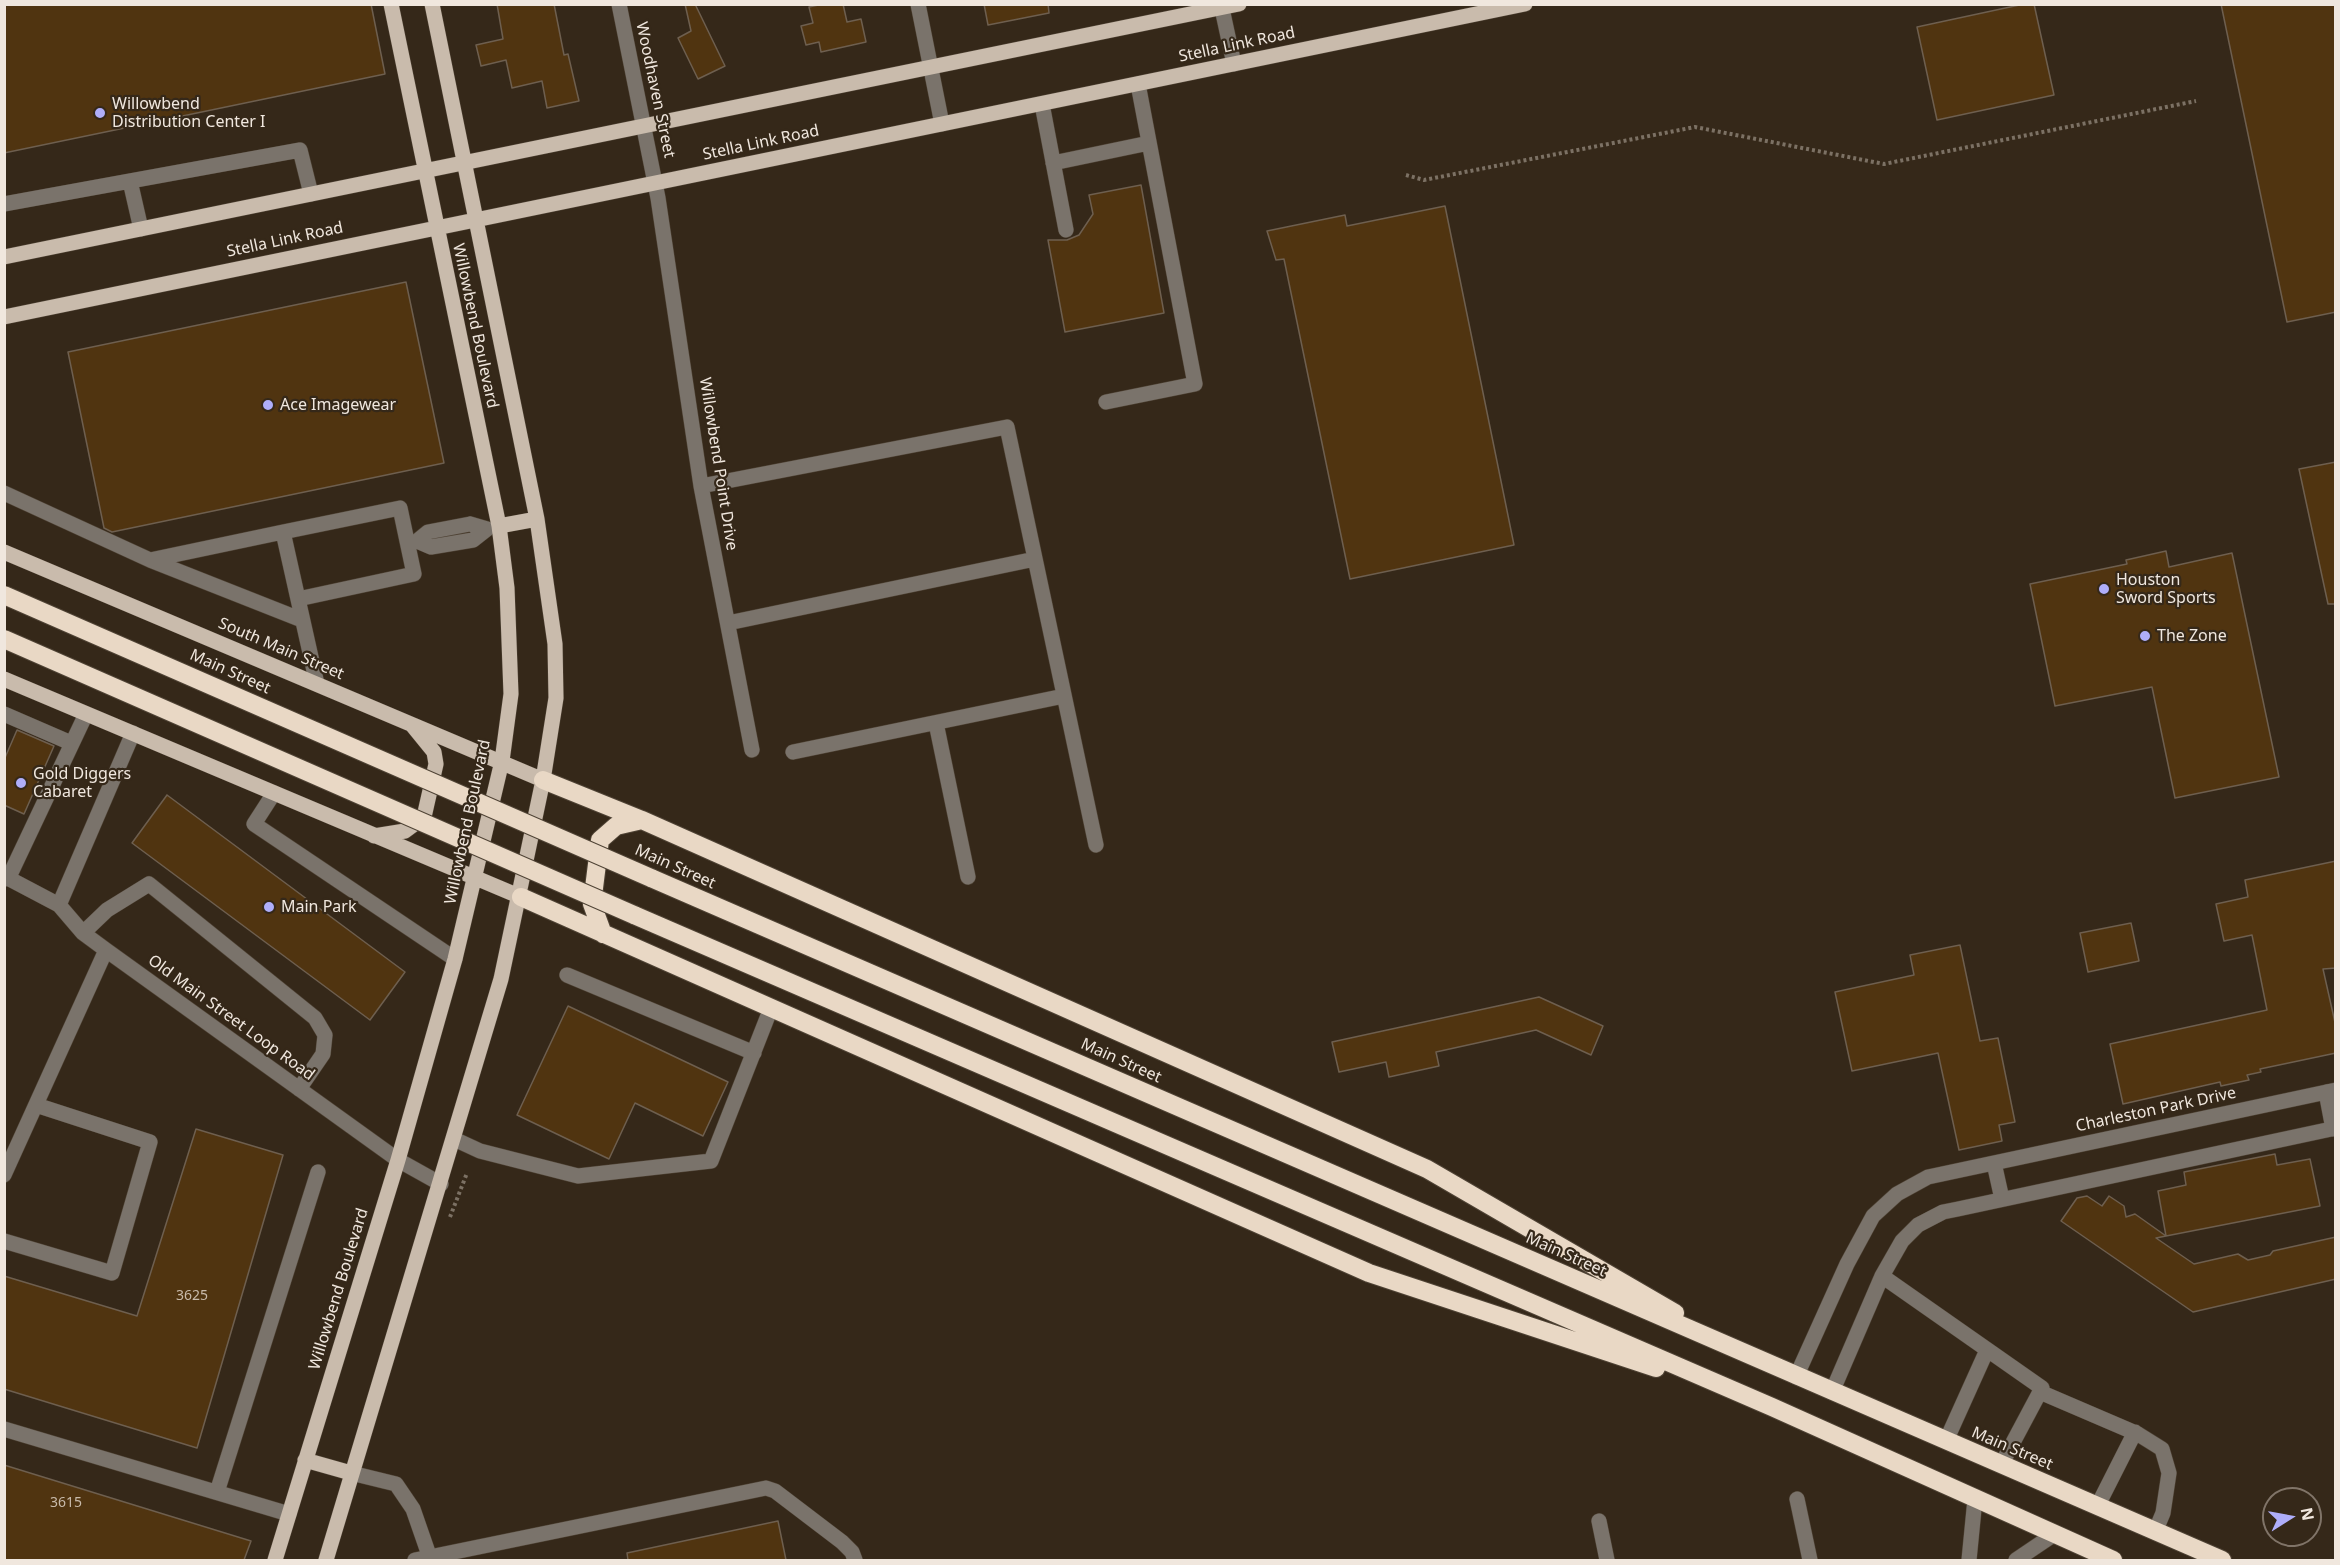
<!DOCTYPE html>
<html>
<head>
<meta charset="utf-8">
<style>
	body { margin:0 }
	#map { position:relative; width:2340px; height:1565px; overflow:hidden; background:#352819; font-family:"Noto Sans",sans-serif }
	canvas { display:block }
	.frame { position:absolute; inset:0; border:6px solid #f0e7de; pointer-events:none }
	.north { position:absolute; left:2262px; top:1487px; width:60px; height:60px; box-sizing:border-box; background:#352819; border:2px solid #807468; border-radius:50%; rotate:79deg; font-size:16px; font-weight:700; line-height:24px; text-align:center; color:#f0e7de }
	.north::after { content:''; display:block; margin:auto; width:21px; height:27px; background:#afaefa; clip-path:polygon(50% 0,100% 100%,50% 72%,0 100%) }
</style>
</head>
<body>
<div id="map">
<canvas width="2340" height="1565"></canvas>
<div class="frame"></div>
<div class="north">N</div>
</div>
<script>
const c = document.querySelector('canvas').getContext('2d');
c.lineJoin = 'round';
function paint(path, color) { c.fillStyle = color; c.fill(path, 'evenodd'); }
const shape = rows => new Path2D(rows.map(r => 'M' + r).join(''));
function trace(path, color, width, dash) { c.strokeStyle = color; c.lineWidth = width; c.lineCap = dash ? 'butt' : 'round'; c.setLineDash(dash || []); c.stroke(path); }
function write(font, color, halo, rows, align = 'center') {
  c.font = font + ' "Noto Sans",sans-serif'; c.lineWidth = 4.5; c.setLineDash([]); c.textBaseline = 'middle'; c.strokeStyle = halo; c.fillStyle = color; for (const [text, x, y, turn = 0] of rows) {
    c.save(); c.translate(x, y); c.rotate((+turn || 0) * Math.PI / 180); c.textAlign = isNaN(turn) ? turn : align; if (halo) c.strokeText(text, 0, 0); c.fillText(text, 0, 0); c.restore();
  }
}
const building = shape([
	[4,4,371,4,385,74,4,153,4,4],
	[497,4,554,4,564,55,568,54,579,101,547,108,542,81,512,88,506,60,481,66,476,45,503,39,497,4],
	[685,4,695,4,725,66,698,79,678,38,691,31,685,4],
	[823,4,843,4,847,22,861,19,866,42,821,52,819,42,806,45,801,26,813,23,809,7,823,4],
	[984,4,1048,4,1049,13,988,25,984,4],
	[2024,4,2034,4,2054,95,1937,120,1917,27,2024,4],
	[2221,4,2336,4,2336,312,2287,322,2221,4],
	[1141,185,1164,313,1065,332,1048,240,1067,240,1079,235,1093,214,1089,195,1141,185],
	[1445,206,1514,545,1350,579,1284,259,1276,260,1267,231,1345,215,1347,226,1445,206],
	[406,282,444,463,112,532,104,528,68,352,406,282],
	[2336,462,2336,604,2328,604,2299,469,2336,462],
	[2166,551,2169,567,2232,553,2279,777,2175,798,2152,687,2055,706,2030,584,2127,564,2126,560,2166,551],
	[17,730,54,746,24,814,4,805,4,760,17,730],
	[167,795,405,972,370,1020,132,843,167,795],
	[2336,861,2336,968,2323,969,2336,1027,2336,1053,2260,1069,2261,1072,2247,1075,2249,1080,2221,1086,2220,1082,2123,1104,2110,1044,2267,1010,2252,935,2224,941,2216,904,2248,897,2245,880,2336,861],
	[2131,923,2139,961,2088,972,2080,933,2131,923],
	[1960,945,1980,1041,1998,1038,2015,1122,1999,1125,2002,1141,1959,1150,1938,1053,1852,1071,1835,992,1914,975,1910,955,1960,945],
	[1539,997,1603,1026,1591,1055,1536,1030,1436,1052,1439,1066,1389,1077,1386,1062,1339,1072,1332,1042,1539,997],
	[568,1006,728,1082,703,1136,635,1103,609,1159,517,1115,568,1006],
	[196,1129,283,1155,197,1448,4,1389,4,1276,137,1316,196,1129],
	[2275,1154,2277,1165,2310,1159,2320,1206,2166,1236,2158,1191,2186,1185,2184,1172,2275,1154],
	[2087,1196,2102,1206,2109,1196,2124,1206,2126,1217,2135,1214,2166,1236,2156,1238,2194,1264,2238,1254,2248,1260,2270,1255,2273,1251,2336,1237,2336,1279,2193,1312,2061,1221,2077,1198,2087,1196],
	[4,1465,251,1541,244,1560,4,1560,4,1465],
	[778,1521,786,1560,628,1560,627,1553,778,1521]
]);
const path = shape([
	[1406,175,1424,180,1695,127,1884,164,2196,101],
	[450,1217,467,1173]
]);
const minor = shape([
	[619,4,658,198,701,486,752,750],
	[918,4,942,124],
	[1221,4,1234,64],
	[1042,104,1066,230],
	[1053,163,1149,143],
	[130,181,141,229],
	[4,204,300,150,311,194],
	[1106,402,1195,384,1138,84],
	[701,486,1007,427,1096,845],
	[4,493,150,560],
	[470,524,487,529,473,540,431,547,417,541,428,532,470,524],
	[283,532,400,508,414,574,298,599],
	[302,620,150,560,283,532,317,684],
	[728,623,1035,559],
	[4,714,71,743],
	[936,723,968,877],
	[793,752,1064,696],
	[274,793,254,824,455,959],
	[4,876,59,905,83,933,106,950,398,1160,441,1184],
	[8,879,86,714],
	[59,905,133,733],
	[83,933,107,910,149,884,315,1018,325,1035,323,1054,299,1089],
	[567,975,754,1053],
	[2326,1092,2333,1129],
	[454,1139,480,1151,578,1176,711,1161,771,1008],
	[1994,1163,2002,1199],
	[4,1175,106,950],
	[4,1241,112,1273,150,1142,36,1105],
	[1882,1276,2042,1388,2001,1465],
	[1796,1377,1847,1264,1873,1216,1897,1194,1928,1177,2336,1090],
	[1832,1392,1882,1276,1902,1241,1918,1225,1943,1212,1958,1209,2336,1128],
	[2040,1392,2138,1434,2162,1449,2169,1473,2163,1513,2155,1532],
	[4,1429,289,1514],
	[1946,1441,1987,1350],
	[351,1473,396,1484,413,1509,430,1558],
	[217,1492,318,1172],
	[1797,1499,1810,1560],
	[2097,1507,2135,1432],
	[1599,1521,1607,1560],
	[415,1560,766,1488,775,1491,842,1542,852,1552,855,1560],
	[1969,1560,1975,1499],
	[2016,1560,2053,1535]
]);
const major = shape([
	[4,257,1239,4],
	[4,317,1525,4],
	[499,526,537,519],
	[4,552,543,780],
	[4,679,521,897],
	[374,836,405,831,424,817,436,764,434,752,412,725],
	[305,1460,351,1473],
	[275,1560,398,1160,455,959,502,761,511,694,507,588,499,526,391,4],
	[326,1560,501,979,543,780,556,698,555,644,537,519,432,4]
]);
const highway = shape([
	[543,780,642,820,1427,1169,1675,1313],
	[651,878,2222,1560],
	[521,897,1369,1273,1656,1368],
	[634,915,1772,1407,2113,1560],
	[603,934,592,904,600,840,616,826,642,820]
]);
const highwayBridge = shape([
	[4,595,651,878],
	[4,639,634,915]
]);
const markers = [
	[100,113,6,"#afaefa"],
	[268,405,6,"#afaefa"],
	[2104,589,6,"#afaefa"],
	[2145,636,6,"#afaefa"],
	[21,783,6,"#afaefa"],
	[269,907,6,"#afaefa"]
];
const numberNames = [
	["3625",192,1296],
	["3615",66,1503]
];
const streetNames = [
	["Stella Link Road",1237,45,-12],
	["Woodhaven Street",655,90,78],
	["Stella Link Road",761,143,-12],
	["Stella Link Road",285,240,-12],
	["Willowbend Boulevard",475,326,78],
	["Willowbend Point Drive",718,464,81],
	["South Main Street",281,649,23],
	["Main Street",230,672,24],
	["Willowbend Boulevard",468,822,-78],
	["Main Street",675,867,24],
	["Old Main Street Loop Road",231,1018,36],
	["Main Street",1121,1061,24],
	["Charleston Park Drive",2156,1110,-12],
	["Main Street",1566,1255,24],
	["Willowbend Boulevard",339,1289,-73],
	["Main Street",2012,1449,23]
];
const poiNames = [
	["Willowbend",112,104],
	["Distribution Center I",112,122],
	["Ace Imagewear",280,405],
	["Houston",2116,580],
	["Sword Sports",2116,598],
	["The Zone",2157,636],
	["Gold Diggers",33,774],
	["Cabaret",33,792],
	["Main Park",281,907]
];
paint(building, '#503410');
trace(building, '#6e5f4f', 1.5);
trace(minor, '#4f4335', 16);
trace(major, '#4f4335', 16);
trace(highway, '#4f4335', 20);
trace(path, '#7c7164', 4, [3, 3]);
trace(minor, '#7a736b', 15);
trace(major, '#c9bbac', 15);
trace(highway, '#e9d8c5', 18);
trace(highwayBridge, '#4f4335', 20, []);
trace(highwayBridge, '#e9d8c5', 18);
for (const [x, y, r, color] of markers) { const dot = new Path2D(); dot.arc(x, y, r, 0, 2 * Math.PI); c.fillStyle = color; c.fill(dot); trace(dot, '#352819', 2); }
write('14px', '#c8baaa', null, numberNames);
write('16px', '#f0e7de', '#352819', streetNames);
write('16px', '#f0e7de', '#352819', poiNames, 'left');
</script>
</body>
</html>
